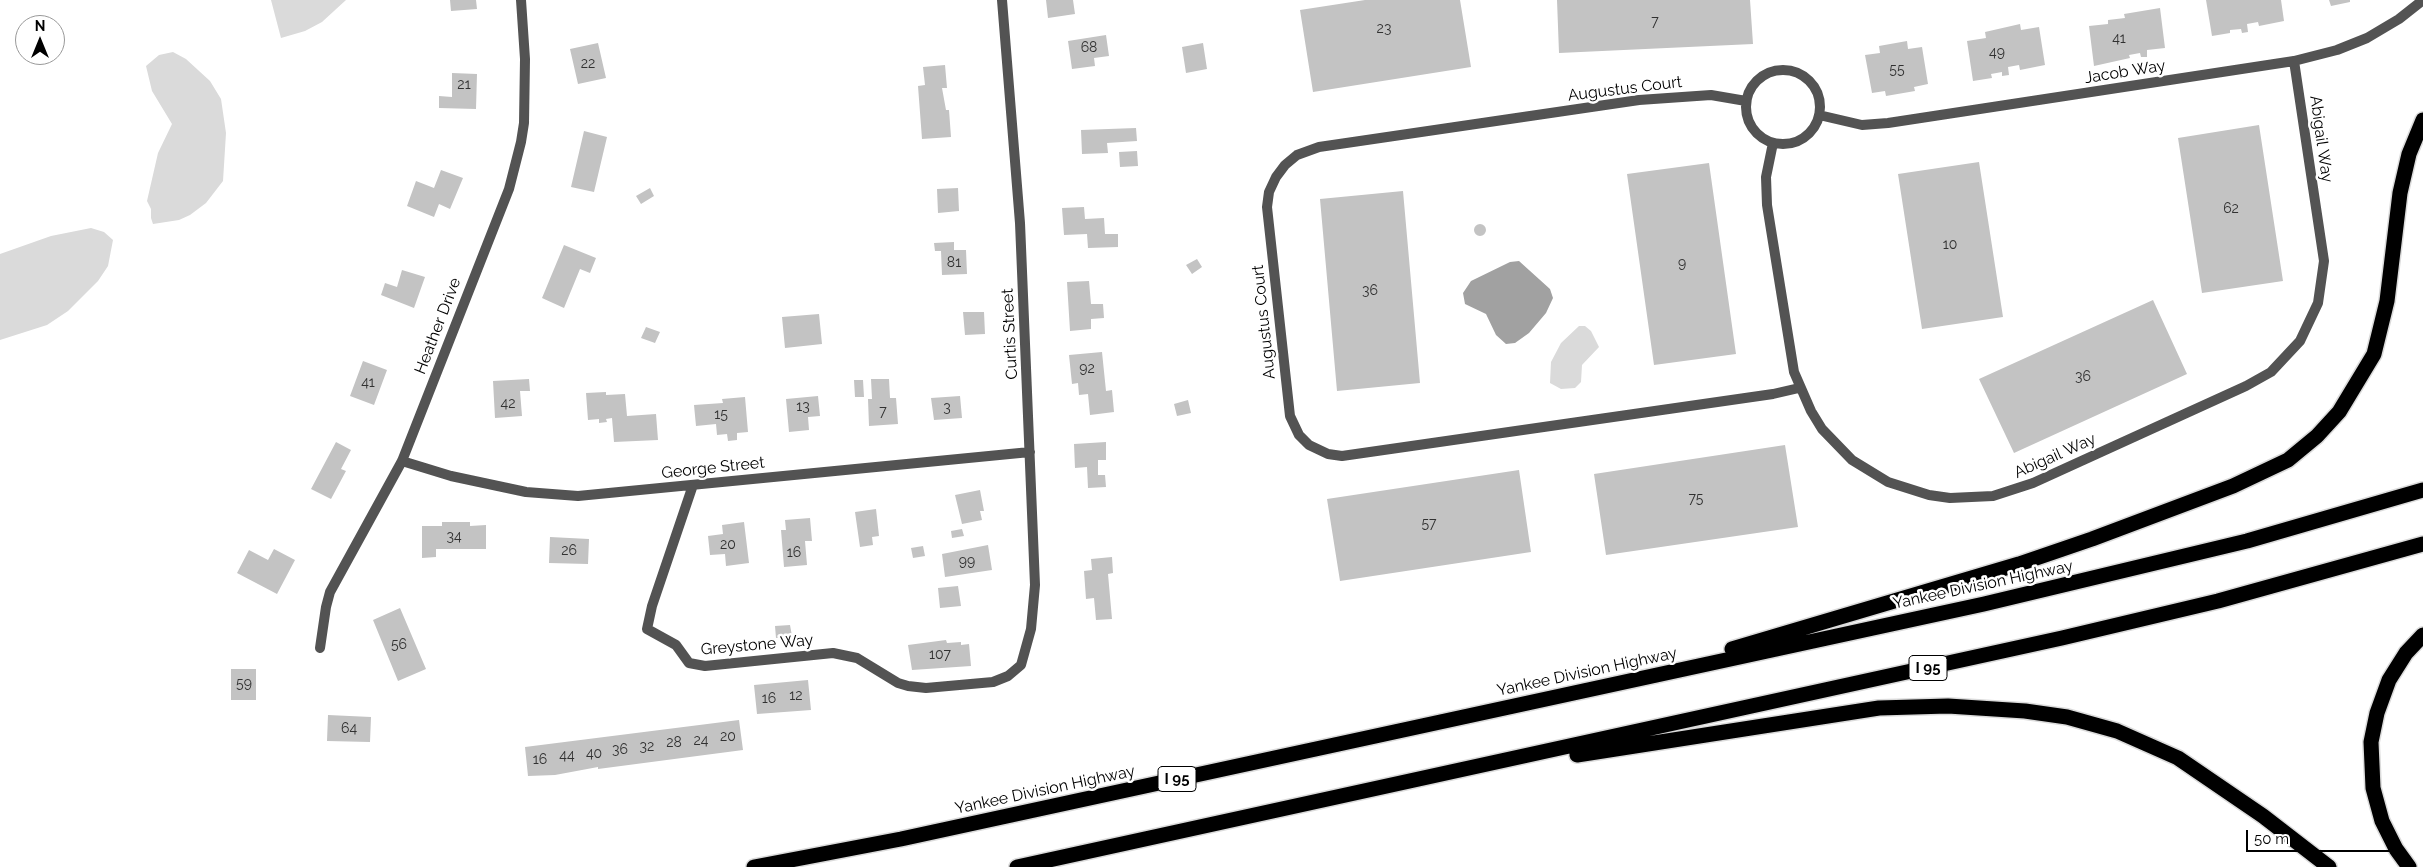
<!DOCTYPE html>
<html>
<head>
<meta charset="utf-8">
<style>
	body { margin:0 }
	#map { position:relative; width:2423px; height:867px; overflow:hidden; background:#fff; font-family:Raleway,sans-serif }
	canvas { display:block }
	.north { position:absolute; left:15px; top:15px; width:50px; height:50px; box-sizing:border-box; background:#fff; border:1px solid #999; border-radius:50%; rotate:0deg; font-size:14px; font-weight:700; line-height:20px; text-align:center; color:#000 }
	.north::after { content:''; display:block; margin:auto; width:18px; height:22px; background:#000; clip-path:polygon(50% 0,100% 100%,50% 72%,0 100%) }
	.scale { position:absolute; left:2246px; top:830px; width:148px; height:22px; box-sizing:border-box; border:2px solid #000; border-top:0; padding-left:6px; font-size:15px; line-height:18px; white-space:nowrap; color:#000; -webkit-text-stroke:4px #fff; paint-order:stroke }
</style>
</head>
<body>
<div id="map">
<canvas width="2423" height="867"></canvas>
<div class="north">N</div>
<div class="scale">50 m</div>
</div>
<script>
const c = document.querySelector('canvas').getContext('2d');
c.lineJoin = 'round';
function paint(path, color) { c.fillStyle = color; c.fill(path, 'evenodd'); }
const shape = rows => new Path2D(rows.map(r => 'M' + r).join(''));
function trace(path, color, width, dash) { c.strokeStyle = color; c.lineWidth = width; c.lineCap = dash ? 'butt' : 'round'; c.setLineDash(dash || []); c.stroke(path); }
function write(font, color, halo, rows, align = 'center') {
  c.font = font + ' Raleway,sans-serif'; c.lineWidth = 5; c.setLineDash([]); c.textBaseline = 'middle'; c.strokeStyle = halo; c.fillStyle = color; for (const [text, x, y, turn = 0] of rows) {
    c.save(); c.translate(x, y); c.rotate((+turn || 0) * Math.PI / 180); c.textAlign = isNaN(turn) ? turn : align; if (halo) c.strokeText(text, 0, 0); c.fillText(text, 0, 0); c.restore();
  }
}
const green = shape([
	[271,0,346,0,322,22,305,31,281,38],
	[173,52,186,59,210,81,221,99,226,133,223,181,206,203,190,215,179,220,153,224,151,218,151,209,147,201,158,153,172,124,152,91,146,66,159,55],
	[91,228,104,232,113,240,108,266,98,281,68,311,47,325,0,340,0,254,51,236],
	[1579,326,1585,326,1591,331,1599,347,1582,365,1581,382,1575,388,1561,389,1550,383,1551,362,1561,343]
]);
const water = shape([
	[1519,261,1550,289,1553,298,1546,313,1529,333,1515,343,1506,344,1496,335,1486,314,1465,304,1463,293,1471,281,1510,262]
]);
const building = shape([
	[450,0,476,0,477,9,451,11],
	[1046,0,1073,0,1075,14,1048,18],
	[1365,0,1460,0,1471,67,1313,92,1300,10],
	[1557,0,1750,0,1753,44,1559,53],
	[2206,0,2281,0,2284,21,2259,26,2258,22,2247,24,2248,32,2242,33,2241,29,2230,30,2230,33,2212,36],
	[2329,0,2350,0,2350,2,2331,6],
	[2160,8,2165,48,2147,50,2147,57,2141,57,2140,53,2129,55,2130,58,2094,66,2089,26,2108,24,2108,20,2125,18,2124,14],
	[2020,24,2021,30,2039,27,2045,65,2020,70,2019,65,2008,67,2009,75,2002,76,2002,72,1991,74,1992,78,1973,81,1967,41,1986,38,1985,32],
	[1106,35,1109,56,1094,58,1095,66,1072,69,1068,41],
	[1907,41,1908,49,1922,47,1928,84,1914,87,1915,91,1886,96,1885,91,1872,93,1865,55,1880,53,1879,46],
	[598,43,606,78,578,84,570,49],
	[1203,43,1207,69,1186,73,1182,47],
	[945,65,947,88,942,88,946,110,949,110,951,137,922,139,918,86,925,85,923,67],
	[452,73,477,74,476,109,439,108,439,96,452,97],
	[2259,125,2283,281,2202,293,2178,138],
	[1136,128,1137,141,1107,143,1108,153,1082,154,1081,130],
	[584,131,607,137,594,192,571,187],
	[1137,151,1138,166,1120,167,1119,152],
	[1979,162,2003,317,1922,329,1898,174],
	[1709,163,1736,354,1654,365,1627,174],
	[441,170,463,178,450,209,439,204,434,217,407,206,416,181,434,188],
	[650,188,654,196,641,204,636,196],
	[958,188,959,211,938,213,937,189],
	[1403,191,1420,383,1337,391,1320,199],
	[1084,207,1085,219,1104,218,1105,234,1118,234,1118,247,1088,248,1087,234,1064,235,1062,208],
	'1474 230a6 6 0 1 1 12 0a6 6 0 1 1-12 0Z',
	[954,242,954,250,966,250,967,274,942,275,941,251,935,251,934,243],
	[564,245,596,258,590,273,580,269,564,308,542,298],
	[1197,259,1202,267,1192,274,1186,265],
	[402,270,425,277,414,308,381,295,385,283,397,287],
	[1089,281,1091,304,1103,304,1104,318,1091,319,1091,329,1070,331,1067,282],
	[2153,300,2187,374,2014,453,1979,379],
	[963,312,984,312,985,334,965,335],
	[819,314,822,344,785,348,782,317],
	[646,327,660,332,655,343,641,338],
	[1102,352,1106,391,1112,390,1114,412,1090,415,1088,394,1079,395,1078,383,1072,384,1069,355],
	[363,361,387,370,374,405,350,396],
	[529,379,530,391,520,391,522,416,495,418,493,381],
	[871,379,889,379,890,398,896,398,898,424,869,426,868,399,872,399],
	[854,380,863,380,864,397,855,397],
	[606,392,606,395,625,394,627,416,656,414,658,440,614,442,612,418,606,419,607,422,599,423,599,419,588,420,586,393],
	[818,396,820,416,808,417,809,430,789,432,786,399],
	[960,396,962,418,934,420,931,398],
	[745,397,748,432,737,433,737,440,728,441,727,434,717,435,716,424,696,426,694,405,723,403,722,399],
	[1188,400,1191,413,1177,416,1174,404],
	[336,442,351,450,341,469,346,471,331,499,311,489],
	[1106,442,1106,460,1098,460,1098,475,1105,475,1106,487,1088,488,1087,467,1075,468,1074,444],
	[1785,445,1798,527,1606,555,1594,474],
	[1519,470,1531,552,1340,581,1327,499],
	[980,490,984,511,980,511,982,520,962,524,955,495],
	[876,509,879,536,872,537,873,545,860,547,855,512],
	[810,518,812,541,805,541,807,565,784,567,781,530,786,530,785,520],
	[442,522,470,522,470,526,486,525,486,549,436,549,436,557,422,558,422,526,442,526],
	[744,522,749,563,726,566,725,554,710,555,708,536,723,534,722,525],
	[962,529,964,536,952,538,951,531],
	[550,537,589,539,588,564,549,563],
	[988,545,992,570,945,577,942,554],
	[923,546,925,556,913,558,911,548],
	[274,549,295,560,277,594,237,573,249,550,268,560],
	[1112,557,1113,573,1108,574,1112,619,1096,620,1094,598,1086,599,1084,571,1092,570,1091,559],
	[958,586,961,606,940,608,938,588],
	[400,608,426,669,398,681,373,620],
	[790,625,792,636,776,638,775,626],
	[946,640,947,643,961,642,961,645,969,644,971,666,912,670,908,645],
	[231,669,256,669,256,700,231,700],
	[808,680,811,710,757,714,754,685],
	[328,715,371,717,370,742,327,741],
	[739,720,743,750,598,769,598,767,555,775,528,776,525,747]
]);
const minor = shape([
	'1746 107a37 37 0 1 1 74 0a37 37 0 1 1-74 0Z',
	[1746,101,1711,95,1639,100,1319,147,1297,155,1285,165,1276,177,1269,192,1267,207,1290,416,1299,435,1309,445,1328,454,1342,456,1773,394,1799,388],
	[1819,115,1862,125,1888,123,2294,61,2337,50,2367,38,2399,19,2423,0],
	[1773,143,1766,177,1767,205,1794,372,1811,411,1822,429,1852,460,1888,482,1929,495,1950,498,1993,496,2033,483,2246,386,2271,372,2300,341,2318,303,2324,261,2294,61],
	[402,461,451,476,526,492,578,496,1030,452],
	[693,485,652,606,647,629,676,645,689,663,705,666,833,653,857,658,898,683,908,686,926,688,993,682,1008,676,1021,665,1031,629,1035,585,1020,223,1002,0],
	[320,648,326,607,330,592,402,461,509,189,521,142,524,123,525,59,521,0]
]);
const motorway = shape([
	[1732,649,2019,564,2092,539,2233,486,2288,460,2317,436,2339,412,2374,354,2387,301,2400,193,2409,154,2423,120],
	[1577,755,1879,708,1948,706,2025,711,2067,717,2117,731,2178,758,2263,816,2329,867],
	[754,867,901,839,1984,604,2247,541,2423,490],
	[1017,867,2062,638,2218,601,2423,544],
	[2409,867,2396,849,2382,821,2373,788,2371,742,2377,713,2389,680,2406,653,2423,635]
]);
const numberNames = [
	["7",1655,22],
	["23",1384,29],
	["41",2119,39],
	["68",1089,48],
	["49",1997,53],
	["22",588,64],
	["55",1897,70],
	["21",464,85],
	["62",2231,209],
	["10",1950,245],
	["81",954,263],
	["9",1682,264],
	["36",1370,291],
	["92",1087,369],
	["36",2083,377],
	["41",368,383],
	["42",508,404],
	["13",803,407],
	["3",947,408],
	["7",883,412],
	["15",721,415],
	["75",1696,499],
	["57",1429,524],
	["34",454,537],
	["20",728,545],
	["26",569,551],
	["16",794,553],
	["99",967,562],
	["56",399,645],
	["107",940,655],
	["59",244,684],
	["12",796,696],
	["16",769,699],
	["64",349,729],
	["20",728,737],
	["24",701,741],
	["28",674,743],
	["32",647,747],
	["36",620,750],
	["40",594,754],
	["44",567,756],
	["16",540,760]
];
const shields = [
	[1928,668,38],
	[1177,779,38]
];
const shieldNames = [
	["I 95",1928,668],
	["I 95",1177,779]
];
const streetNames = [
	["Jacob Way",2125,72,-9],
	["Augustus Court",1625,89,-7],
	["Abigail Way",2321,139,82],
	["Augustus Court",1264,322,-96],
	["Heather Drive",438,326,-69],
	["Curtis Street",1010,334,-93],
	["Abigail Way",2055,456,-24],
	["George Street",713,468,-6],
	["Yankee Division Highway",1983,585,-12],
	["Greystone Way",757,645,-5],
	["Yankee Division Highway",1587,672,-12],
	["Yankee Division Highway",1045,790,-12]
];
paint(green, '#dadada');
paint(water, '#a1a1a1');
paint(building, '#c3c3c3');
trace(motorway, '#dbdbdb', 18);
trace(minor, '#535353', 10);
trace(motorway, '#000', 15);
write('14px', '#313131', null, numberNames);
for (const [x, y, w] of shields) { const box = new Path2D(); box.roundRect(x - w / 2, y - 12.5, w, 25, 4); c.fillStyle = '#fff'; c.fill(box); trace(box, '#000', 1); }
write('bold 15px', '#000', null, shieldNames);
write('16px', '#000', '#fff', streetNames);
</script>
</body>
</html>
